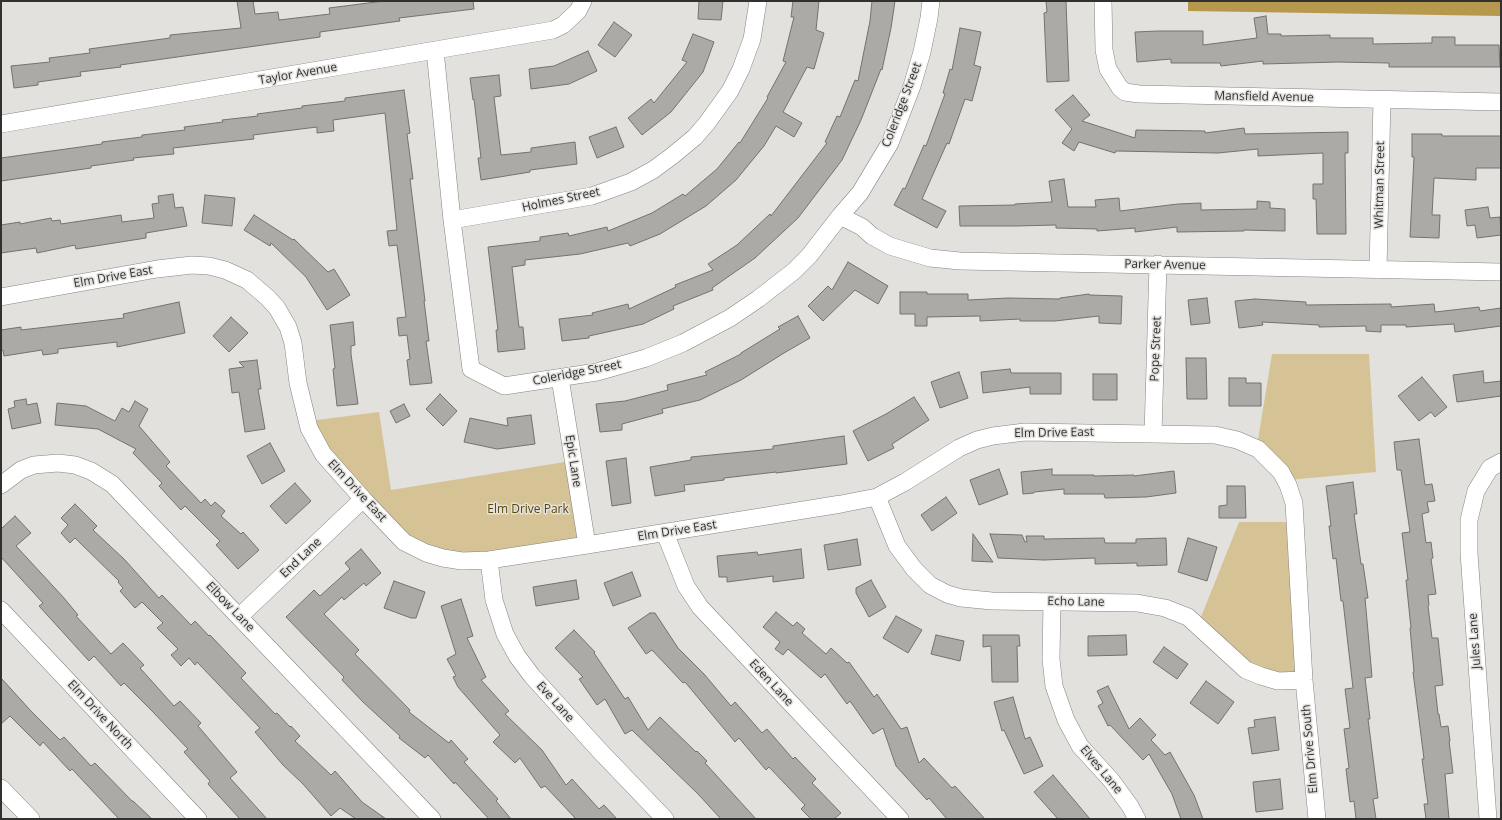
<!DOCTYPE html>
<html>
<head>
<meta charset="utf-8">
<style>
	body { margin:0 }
	#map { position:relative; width:1502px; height:820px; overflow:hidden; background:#e2e1de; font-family:"Open Sans",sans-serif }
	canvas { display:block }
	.frame { position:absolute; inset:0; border:2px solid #313130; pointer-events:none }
</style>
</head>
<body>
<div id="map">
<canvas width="1502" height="820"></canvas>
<div class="frame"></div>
</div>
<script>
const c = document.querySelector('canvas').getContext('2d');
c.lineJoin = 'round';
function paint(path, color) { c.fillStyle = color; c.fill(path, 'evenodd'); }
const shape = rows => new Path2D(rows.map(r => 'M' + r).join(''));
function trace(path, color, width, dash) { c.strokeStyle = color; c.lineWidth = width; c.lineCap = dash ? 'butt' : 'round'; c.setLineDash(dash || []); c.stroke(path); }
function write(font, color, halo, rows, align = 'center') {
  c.font = font + ' "Open Sans",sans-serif'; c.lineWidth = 3; c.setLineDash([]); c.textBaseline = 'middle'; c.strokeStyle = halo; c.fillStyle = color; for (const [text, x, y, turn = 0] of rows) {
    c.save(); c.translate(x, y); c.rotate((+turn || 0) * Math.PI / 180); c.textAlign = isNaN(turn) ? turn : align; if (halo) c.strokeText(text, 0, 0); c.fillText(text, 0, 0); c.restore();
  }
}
const green = shape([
	[1272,354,1369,354,1376,472,1288,480,1257,446],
	[379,412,391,490,571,461,585,543,462,559,406,540,325,453,309,421],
	[1239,522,1294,522,1304,678,1273,680,1241,661,1199,622]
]);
const forest = shape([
	[1188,1,1501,1,1501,16,1188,11]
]);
const building = shape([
	[237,1,253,1,255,14,278,12,279,20,330,14,329,8,384,1,473,1,474,9,399,18,400,21,320,32,320,37,120,65,121,67,80,72,81,76,38,82,38,85,14,88,11,66,50,62,49,58,90,53,89,49,170,38,170,35,241,28,237,1],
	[699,1,723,1,721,20,698,19,699,1],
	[793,1,819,1,816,30,824,33,814,69,807,67,783,112,802,123,794,137,776,126,764,146,736,180,706,206,660,234,630,246,628,243,580,254,525,260,525,265,512,267,519,327,523,327,525,349,498,352,496,330,498,330,488,247,540,241,540,237,568,233,569,236,607,227,608,231,652,213,683,194,685,196,717,169,739,142,740,143,768,98,767,97,786,62,783,61,794,17,791,17,793,1],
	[872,1,895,1,891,28,882,70,881,69,861,120,842,160,798,218,755,258,712,288,713,290,673,306,674,309,643,324,589,336,589,338,562,341,559,319,593,315,592,313,628,304,629,309,676,287,675,285,713,270,708,264,737,245,770,214,771,216,827,143,825,142,837,116,840,117,855,80,858,81,870,21,872,1],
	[1046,1,1066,1,1069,81,1047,82,1044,13,1047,12,1046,1],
	[1266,16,1268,34,1281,34,1281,36,1330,35,1330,38,1373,38,1373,44,1432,43,1432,37,1455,37,1455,45,1499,45,1500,67,1389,67,1389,63,1338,62,1263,64,1263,61,1221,66,1220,63,1171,63,1171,59,1137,62,1135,32,1158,31,1203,31,1203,45,1257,38,1254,18,1266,16],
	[614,22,632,35,615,57,598,45,614,22],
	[960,28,981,32,974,65,981,67,972,101,965,99,949,144,947,143,922,199,946,211,937,228,894,205,903,188,905,189,924,145,926,146,945,94,943,93,950,69,952,70,960,28],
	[693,34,714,42,703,72,671,112,642,135,628,118,651,99,654,103,687,62,682,60,693,34],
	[588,51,597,71,569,84,531,89,529,69,554,66,588,51],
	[499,75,501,96,494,97,501,155,531,152,531,148,575,142,577,164,530,170,530,172,481,180,478,158,481,158,474,99,473,100,470,78,499,75],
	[404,90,410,133,407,134,413,179,410,179,425,301,424,301,429,341,426,341,432,383,410,385,407,360,410,359,407,335,399,336,397,318,406,317,397,245,389,246,387,231,397,230,385,113,333,120,334,131,317,133,317,127,253,135,254,139,173,148,174,154,133,158,134,160,91,166,91,168,1,181,1,158,102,144,102,142,142,137,142,135,185,130,184,127,223,122,222,120,258,116,257,114,302,108,302,106,345,101,345,98,404,90],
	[1073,95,1090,115,1082,121,1135,138,1136,130,1205,131,1205,133,1244,128,1245,134,1348,132,1348,153,1345,153,1346,234,1317,234,1316,199,1313,199,1313,184,1323,184,1323,153,1258,156,1258,149,1218,153,1116,151,1115,153,1079,142,1074,151,1062,143,1072,129,1055,110,1073,95],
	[616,127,624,147,597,158,589,137,616,127],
	[1412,134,1442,134,1442,136,1501,136,1501,168,1476,168,1476,180,1434,178,1432,215,1440,215,1439,238,1410,237,1414,157,1412,157,1412,134],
	[1064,179,1068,207,1096,207,1095,200,1119,198,1120,211,1178,204,1201,203,1201,210,1257,209,1257,201,1270,202,1270,208,1285,209,1285,231,1244,230,1244,231,1177,232,1177,227,1135,232,1135,228,1097,231,1097,229,1056,228,1056,225,1016,226,960,226,959,206,1015,205,1015,204,1052,202,1049,181,1064,179],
	[173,194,175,208,183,207,187,226,146,233,146,238,76,249,75,245,37,253,36,248,1,253,1,225,20,222,20,224,51,218,52,221,60,220,61,224,121,215,122,222,154,218,152,204,159,203,158,196,173,194],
	[205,195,235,198,232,226,202,223,205,195],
	[1488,207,1490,218,1500,217,1501,235,1477,238,1475,225,1467,226,1465,210,1488,207],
	[254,215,293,240,294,239,328,272,334,269,350,295,327,310,306,277,271,243,270,246,244,230,254,215],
	[848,262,888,286,878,304,855,290,823,321,808,306,828,286,832,290,848,262],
	[900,292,927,292,927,294,968,294,968,300,1008,298,1060,299,1060,298,1089,294,1089,295,1122,296,1121,324,1099,323,1099,316,1055,321,1020,321,1020,319,980,321,980,316,927,317,927,326,915,326,915,314,900,314,900,292],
	[1207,298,1210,323,1191,325,1188,300,1207,298],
	[1255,299,1306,302,1306,305,1391,304,1391,307,1434,304,1435,312,1479,307,1480,311,1501,308,1501,326,1455,332,1454,324,1406,327,1406,325,1381,325,1381,332,1366,331,1366,326,1319,327,1319,325,1262,322,1263,325,1239,328,1235,301,1255,299],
	[179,302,185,333,117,347,117,342,58,349,58,353,43,355,42,350,4,356,3,350,1,351,1,330,21,327,21,330,124,318,123,314,179,302],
	[798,316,810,338,784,353,741,380,700,400,662,409,663,413,622,424,622,430,600,432,596,404,625,401,668,390,667,385,707,375,705,372,741,354,741,353,780,329,778,327,798,316],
	[231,317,248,333,229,352,213,336,231,317],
	[353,322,355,345,351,346,351,354,358,404,337,406,333,369,335,368,330,325,353,322],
	[1186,358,1206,358,1207,399,1187,399,1186,358],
	[257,360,261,389,258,389,265,429,245,432,239,392,232,393,229,369,244,367,239,362,257,360],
	[1010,369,1011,373,1061,373,1061,394,1030,394,1030,387,983,393,981,372,1010,369],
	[1483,371,1484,383,1501,381,1501,396,1457,402,1453,375,1483,371],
	[959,372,968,398,940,408,931,382,959,372],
	[1093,374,1117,374,1117,400,1093,400,1093,374],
	[1422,377,1447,407,1435,417,1431,412,1419,421,1398,396,1422,377],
	[1229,378,1246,378,1246,383,1261,383,1261,406,1229,406,1229,378],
	[440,394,457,411,443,426,426,409,440,394],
	[914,397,929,420,892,444,894,448,868,461,853,431,886,414,914,397],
	[26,399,27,405,37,403,41,423,12,429,8,409,15,407,14,401,26,399],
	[135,401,148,409,139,426,170,462,166,466,201,503,205,499,211,506,215,502,225,511,221,516,241,534,243,532,259,550,238,569,216,545,220,541,185,506,181,510,159,486,162,483,133,453,136,449,98,429,55,425,57,403,86,406,115,421,122,408,129,412,135,401],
	[404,404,410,416,396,423,390,411,404,404],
	[531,415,535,444,497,449,464,442,470,418,508,426,507,418,531,415],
	[844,436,847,464,776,473,776,472,724,478,724,480,684,485,685,491,655,496,650,467,691,460,691,457,773,449,773,446,844,436],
	[1419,439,1425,485,1432,484,1435,501,1427,502,1429,512,1422,514,1426,543,1431,542,1433,558,1431,559,1436,594,1428,595,1429,605,1428,606,1432,638,1438,638,1443,685,1435,686,1438,714,1439,714,1441,727,1448,726,1450,741,1449,741,1453,773,1445,774,1449,819,1426,819,1424,804,1428,804,1422,759,1424,759,1413,672,1414,672,1410,628,1411,628,1406,580,1408,580,1402,533,1410,532,1401,470,1397,470,1394,442,1419,439],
	[270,443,285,471,262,484,247,456,270,443],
	[626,458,631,503,612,506,606,461,626,458],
	[999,469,1008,494,979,505,970,480,999,469],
	[1052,469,1052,475,1094,475,1094,476,1134,475,1134,476,1174,471,1176,493,1146,497,1105,498,1104,494,1064,494,1064,489,1034,492,1034,493,1023,494,1021,472,1052,469],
	[1353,482,1357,514,1354,514,1361,564,1363,564,1368,598,1365,598,1372,677,1365,678,1370,719,1368,719,1378,798,1373,799,1376,819,1356,819,1354,801,1350,802,1346,769,1349,768,1344,729,1350,728,1345,689,1353,688,1343,601,1341,601,1336,558,1333,559,1329,526,1331,526,1326,486,1353,482],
	[295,483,311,501,286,524,270,506,295,483],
	[1227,486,1245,486,1246,518,1219,518,1219,506,1227,505,1227,486],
	[946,497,957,513,932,531,921,515,946,497],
	[75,504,97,526,93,530,125,560,159,598,162,595,191,625,195,621,209,636,210,635,246,673,241,678,275,714,277,713,290,727,291,726,300,736,295,741,331,775,335,771,362,802,386,819,356,819,340,808,331,816,303,784,283,765,255,732,260,728,197,662,195,665,189,658,181,666,171,655,178,649,157,628,163,623,142,602,135,608,120,591,123,588,118,582,119,581,75,538,70,543,61,533,68,525,61,518,75,504],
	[15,516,31,533,16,546,64,598,78,615,76,616,111,654,123,643,144,665,140,668,174,706,180,701,201,723,198,726,237,772,230,778,267,819,240,819,208,784,210,781,184,752,188,749,153,712,124,683,121,686,94,656,89,661,39,606,43,603,1,557,1,529,15,516],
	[973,534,993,562,972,561,973,534],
	[990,534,1022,535,1025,542,1027,542,1026,536,1044,536,1044,539,1104,538,1105,543,1136,543,1136,539,1166,538,1167,565,1137,566,1137,563,1095,564,1095,558,1044,560,998,558,990,534],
	[1188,538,1217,547,1207,581,1178,572,1188,538],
	[857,539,861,565,828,570,824,545,857,539],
	[361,549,381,573,366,586,364,583,344,600,342,597,324,614,359,650,355,654,410,710,409,712,449,743,451,740,468,759,464,762,498,799,496,801,511,819,489,819,455,782,454,784,428,755,425,758,399,738,400,736,363,702,342,680,344,677,286,617,314,590,320,596,350,569,345,563,361,549],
	[801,549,804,578,773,582,773,576,727,582,727,577,719,577,717,556,757,552,758,555,801,549],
	[632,572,641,596,613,606,604,583,632,572],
	[576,580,579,599,536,606,533,587,576,580],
	[871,580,886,607,869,617,856,593,856,588,871,580],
	[394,581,425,592,416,618,411,618,384,608,394,581],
	[461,599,473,636,467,638,486,677,481,680,509,711,505,714,542,750,566,785,572,779,599,809,604,805,617,819,576,819,545,786,541,788,520,758,515,763,493,742,500,735,458,687,453,677,456,676,447,659,456,654,441,606,461,599],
	[776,612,793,626,797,622,805,629,802,633,826,654,831,648,847,663,849,662,874,697,877,694,901,729,907,727,919,763,924,758,952,788,955,786,985,819,947,819,929,798,927,800,896,766,883,728,873,734,850,701,847,704,825,674,821,678,788,649,783,655,775,649,780,642,763,627,776,612],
	[650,613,655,613,678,648,704,674,731,706,735,702,762,733,767,729,793,759,795,757,816,779,812,783,841,813,834,819,811,819,801,809,805,805,769,767,766,770,739,738,735,742,685,682,683,683,652,650,646,654,628,628,650,613],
	[896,616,922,630,908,653,883,638,896,616],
	[574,630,595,652,594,653,625,699,628,697,648,730,660,717,696,752,697,751,707,761,705,763,756,819,721,819,698,794,632,730,625,734,605,699,597,705,579,679,583,677,555,648,574,630],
	[936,635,964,641,960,661,931,654,936,635],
	[983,635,1019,635,1020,646,1017,646,1018,682,992,682,991,646,983,647,983,635],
	[1126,635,1127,655,1088,656,1088,636,1126,635],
	[1164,647,1188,664,1177,679,1153,662,1164,647],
	[1,678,31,711,60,740,64,737,91,766,95,763,132,801,133,801,152,819,119,819,72,769,70,771,43,742,40,746,10,716,1,724,1,678],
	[1206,681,1234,702,1218,724,1190,703,1206,681],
	[1108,686,1129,729,1140,718,1156,735,1151,740,1165,755,1170,752,1194,795,1203,819,1181,819,1172,794,1149,754,1143,760,1110,725,1108,726,1098,706,1103,703,1097,691,1108,686],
	[1013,697,1025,739,1030,737,1043,766,1024,774,1004,730,1002,731,994,702,1013,697],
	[1275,717,1279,750,1252,754,1248,728,1255,727,1254,720,1275,717],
	[1053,775,1090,819,1058,819,1034,792,1053,775],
	[1280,779,1283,809,1256,812,1253,782,1280,779]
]);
const street = shape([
	[1103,1,1104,50,1108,69,1120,88,1125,92,1139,94,1501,102],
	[435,50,452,220,471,369,504,386,597,372,646,358,683,343,730,318,758,299,794,271,809,256,840,216,860,193,890,143,912,86,922,52,929,18,931,1],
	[1,124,553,30,563,25,578,11,583,1],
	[840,216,862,227,872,236,890,246,930,258,960,261,1501,272],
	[452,220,592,196,631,182,653,170,672,156,695,137,707,123,730,91,741,69,752,39,758,1],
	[1378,270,1382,100],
	[1,297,157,269,192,265,209,266,225,270,247,280,268,298,277,308,288,327,293,343,298,383,309,428,323,454,363,499,404,542,426,553,443,558,462,561,489,560,587,545,841,504,877,497,905,482,959,448,977,440,993,436,1025,432,1215,435,1237,440,1258,449,1281,472,1288,485,1294,503,1304,680,1317,819],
	[560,378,587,545],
	[1153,434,1158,264],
	[1,485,21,470,34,465,58,463,75,465,91,471,112,484,432,819],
	[877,497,897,546,914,569,930,585,947,594,961,598,992,601,1137,603,1165,608,1188,617,1246,670,1261,676,1278,681,1304,680],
	[665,533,686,586,700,607,900,819],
	[489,560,494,600,505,634,517,656,532,676,599,750,665,819],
	[1052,602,1051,659,1054,686,1066,720,1080,746,1111,780,1130,806,1137,819],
	[1,610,198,819],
	[239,617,363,499],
	[1,788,31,819],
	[1488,819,1469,553,1469,520,1476,491,1490,468,1501,462]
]);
const streetNames = [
	["Taylor Avenue",298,74,-10],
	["Mansfield Avenue",1264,97,1],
	["Coleridge Street",902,105,-69],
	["Whitman Street",1380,185,-89],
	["Holmes Street",561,200,-12],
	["Parker Avenue",1165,265,1],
	["Elm Drive East",113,277,-10],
	["Pope Street",1156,349,-88],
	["Coleridge Street",577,373,-11],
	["Elm Drive East",1054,433,-1],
	["Epic Lane",573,461,81],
	["Elm Drive East",357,491,47],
	["Elm Drive East",677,531,-9],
	["End Lane",301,558,-44],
	["Echo Lane",1076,602,1],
	["Elbow Lane",230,607,46],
	["Jules Lane",1475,641,-94],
	["Eden Lane",771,683,47],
	["Eve Lane",555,702,48],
	["Elm Drive North",100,715,47],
	["Elm Drive South",1310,749,-95],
	["Elves Lane",1101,770,50]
];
const parkNames = [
	["Elm Drive Park",528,510]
];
paint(green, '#d6c395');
paint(forest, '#b6994d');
paint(building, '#abaaa7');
trace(building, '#737270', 1);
trace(street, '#858482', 18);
trace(street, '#fff', 17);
write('12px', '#313130', '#e2e1de', streetNames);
write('12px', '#5a4607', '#e2e1de', parkNames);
</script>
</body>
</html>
